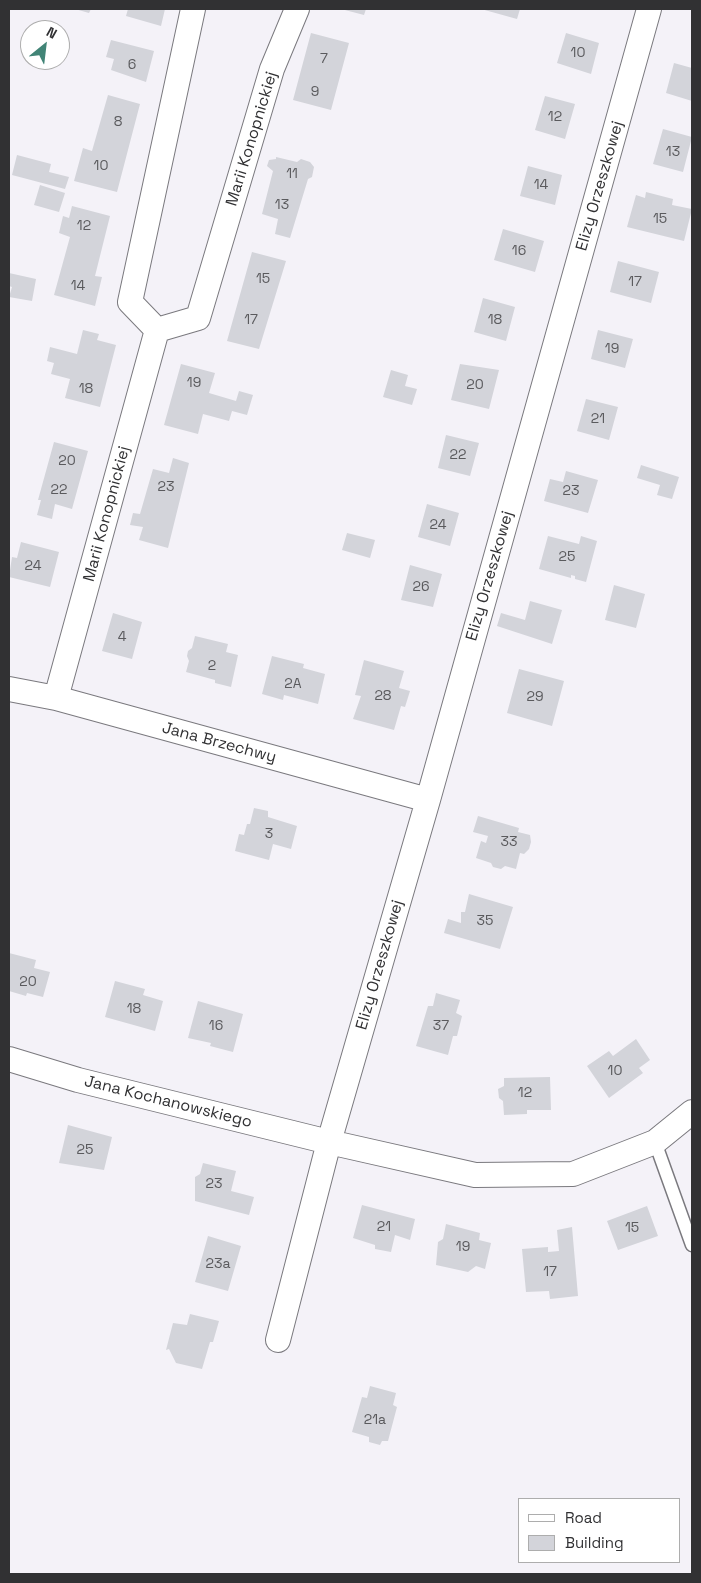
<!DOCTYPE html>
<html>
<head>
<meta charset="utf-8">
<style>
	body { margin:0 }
	#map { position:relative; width:701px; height:1583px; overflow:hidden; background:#f4f2f8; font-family:"Space Grotesk",sans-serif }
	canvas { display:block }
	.frame { position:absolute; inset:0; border:10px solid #313133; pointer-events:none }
	.legend { position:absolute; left:518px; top:1498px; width:162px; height:65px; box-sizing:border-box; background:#fff; border:1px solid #adadad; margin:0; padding:6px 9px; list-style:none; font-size:15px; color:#313133 }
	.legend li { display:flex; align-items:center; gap:10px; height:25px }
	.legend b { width:25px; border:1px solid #adadad }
	.north { position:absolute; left:20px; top:20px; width:50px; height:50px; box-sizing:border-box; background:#fff; border:1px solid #adadad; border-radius:50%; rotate:29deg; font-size:14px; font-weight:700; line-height:20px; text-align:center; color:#313133 }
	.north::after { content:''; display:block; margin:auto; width:18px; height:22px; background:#418476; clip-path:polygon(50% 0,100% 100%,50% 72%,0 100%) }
</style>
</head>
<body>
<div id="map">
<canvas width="701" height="1583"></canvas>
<div class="frame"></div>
<ul class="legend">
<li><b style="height:6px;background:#fff"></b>Road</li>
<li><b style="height:14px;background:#d3d4da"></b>Building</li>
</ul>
<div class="north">N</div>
</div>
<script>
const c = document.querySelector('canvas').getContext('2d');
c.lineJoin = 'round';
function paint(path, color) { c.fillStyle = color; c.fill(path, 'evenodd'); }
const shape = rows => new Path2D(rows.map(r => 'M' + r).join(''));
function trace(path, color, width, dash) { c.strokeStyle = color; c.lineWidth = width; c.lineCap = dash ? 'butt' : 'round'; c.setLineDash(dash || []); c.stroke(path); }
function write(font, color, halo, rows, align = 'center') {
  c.font = font + ' "Space Grotesk",sans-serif'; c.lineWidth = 4.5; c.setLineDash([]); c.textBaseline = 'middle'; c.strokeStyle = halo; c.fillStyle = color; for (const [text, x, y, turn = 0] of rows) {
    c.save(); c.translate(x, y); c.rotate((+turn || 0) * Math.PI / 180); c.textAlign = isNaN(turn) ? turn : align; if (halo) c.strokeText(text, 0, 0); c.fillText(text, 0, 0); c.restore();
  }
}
const building = shape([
	[75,9,91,9,89,13],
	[128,9,165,9,161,26,126,16],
	[341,9,366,9,364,15],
	[481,9,520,9,517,19],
	[311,33,349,43,331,110,293,100],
	[566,33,599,43,591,74,557,63],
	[111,40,154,51,146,82,111,70,114,59,106,57],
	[674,63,692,68,692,101,666,93],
	[108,95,140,104,117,192,74,181,83,148,92,151],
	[545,96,575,104,565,139,535,130],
	[663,129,692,137,683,172,653,164],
	[17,155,51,164,49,172,69,177,65,189,12,175],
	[276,157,297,162,301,159,310,162,314,167,312,177,308,179,290,238,275,234,278,219,262,214,273,171,267,166,269,160,276,159],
	[528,166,562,175,555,205,520,196],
	[40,185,65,193,59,212,34,205],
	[646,192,673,199,672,205,692,209,684,241,627,227,636,195,645,198],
	[72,206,110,216,95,276,102,277,95,306,54,295,70,237,59,233,63,216,69,218],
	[503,229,544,241,535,272,494,260],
	[252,252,286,261,259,349,227,341],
	[618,261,659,272,651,303,610,292],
	[9,273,36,279,32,301,9,297,12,287,9,286],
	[483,298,515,307,506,341,474,332],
	[83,330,99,334,97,340,116,345,100,407,65,398,70,379,51,374,54,363,47,361,50,347,77,354],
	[598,330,633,339,625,368,591,359],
	[181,364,215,373,209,393,236,401,239,391,253,395,247,415,232,411,229,421,203,414,198,434,164,425],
	[460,364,499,370,489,409,451,400],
	[391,370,408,375,405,386,417,389,412,405,383,397],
	[586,399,618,407,609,440,577,431],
	[446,435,479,443,470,476,438,468],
	[54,442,88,451,72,509,55,504,52,519,37,515,41,500,38,500],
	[173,458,189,463,168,548,139,540,143,527,130,525,133,513,140,514,153,469,169,473],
	[641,465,679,477,672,499,657,495,660,485,637,478],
	[566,471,598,480,588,513,544,501,550,479,563,482],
	[427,504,459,513,450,546,418,537],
	[347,533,375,540,370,558,342,550],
	[548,536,579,544,581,536,597,541,586,582,575,579,575,576,571,575,571,578,539,569],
	[21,542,59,552,50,587,9,577,12,557,17,558],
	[410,565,442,574,433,607,401,600],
	[614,585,645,594,636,628,605,620],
	[530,601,562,610,552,644,497,626,501,613,525,620],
	[113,613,142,622,132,659,102,651],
	[195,636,228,644,226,652,238,655,231,687,215,683,215,680,186,672,189,661,187,656,188,651,192,648],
	[272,656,304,664,303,668,325,674,318,704,284,695,283,700,262,694],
	[364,660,404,671,399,688,410,691,405,707,401,706,394,730,353,719,361,696,355,695],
	[519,669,564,681,552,726,507,713],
	[254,808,268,811,268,817,297,826,291,849,273,844,269,860,235,851,239,834,244,835,247,824,250,824],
	[478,816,519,828,518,832,530,835,531,842,529,849,524,854,520,853,516,869,505,866,501,869,493,867,491,863,476,858,481,841,486,843,488,836,473,832],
	[469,894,513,907,500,949,444,933,448,919,461,923,461,912,465,912],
	[9,953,36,960,34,968,50,972,43,997,27,993,26,996,9,991],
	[115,981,145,989,143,995,163,1001,155,1031,105,1017],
	[436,993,460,1000,456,1013,462,1016,457,1036,453,1036,448,1055,416,1046,428,1006,433,1006],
	[198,1001,243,1014,233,1052,210,1046,211,1043,188,1038],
	[636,1039,650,1060,639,1068,643,1073,609,1098,587,1066,609,1051,613,1056],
	[550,1077,551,1110,527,1110,527,1114,504,1115,503,1101,499,1098,498,1089,504,1086,504,1078],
	[68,1125,112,1137,104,1170,59,1163],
	[203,1163,236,1171,231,1191,254,1197,249,1215,195,1201,195,1177,200,1174],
	[362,1205,415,1219,410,1240,395,1235,391,1252,375,1249,375,1245,353,1238],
	[647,1206,658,1236,618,1250,607,1221],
	[446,1224,480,1233,479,1240,491,1243,485,1269,476,1266,468,1272,436,1265,438,1242,443,1239],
	[572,1227,578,1296,550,1299,549,1291,526,1292,522,1249,548,1247,548,1252,559,1251,557,1230],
	[208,1236,241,1246,228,1291,195,1282],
	[190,1314,219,1321,213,1342,210,1342,202,1369,176,1363,169,1349,166,1350,173,1323,187,1325],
	[370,1386,396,1393,393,1405,397,1407,388,1441,382,1441,380,1445,369,1442,369,1437,352,1432,362,1397,367,1398]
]);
const lane = shape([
	[655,1142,692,1245]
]);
const street = shape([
	[193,9,130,302,157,330,198,318,272,69,297,9],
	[9,689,56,698,428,800],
	[56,698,157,330],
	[9,1059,78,1080,329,1142,475,1175,573,1174,655,1142,692,1112],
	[278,1340,329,1142,428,800,649,9]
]);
const numberNames = [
	["10",578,53],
	["7",324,59],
	["6",132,65],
	["9",315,92],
	["12",555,117],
	["8",118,122],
	["13",673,152],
	["10",101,166],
	["11",292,174],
	["14",541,185],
	["13",282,205],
	["15",660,219],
	["12",84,226],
	["16",519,251],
	["15",263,279],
	["17",635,282],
	["14",78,286],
	["17",251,320],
	["18",495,320],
	["19",612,349],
	["19",194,383],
	["20",475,385],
	["18",86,389],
	["21",598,419],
	["22",458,455],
	["20",67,461],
	["23",166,487],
	["22",59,490],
	["23",571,491],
	["24",438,525],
	["25",567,557],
	["24",33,566],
	["26",421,587],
	["4",122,637],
	["2",212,666],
	["2A",293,684],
	["28",383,696],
	["29",535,697],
	["3",269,834],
	["33",509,842],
	["35",485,921],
	["20",28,982],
	["18",134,1009],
	["16",216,1026],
	["37",441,1026],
	["10",615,1071],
	["12",525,1093],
	["25",85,1150],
	["23",214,1184],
	["21",384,1227],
	["15",632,1228],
	["19",463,1247],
	["23a",218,1264],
	["17",550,1272],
	["21a",375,1420]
];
const streetNames = [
	["Marii Konopnickiej",252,139,-73],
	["Elizy Orzeszkowej",600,186,-74],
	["Marii Konopnickiej",107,514,-75],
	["Elizy Orzeszkowej",490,576,-74],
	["Jana Brzechwy",219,743,15],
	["Elizy Orzeszkowej",380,965,-74],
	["Jana Kochanowskiego",168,1102,14]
];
paint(building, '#d3d4da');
trace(lane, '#7a797e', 15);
trace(street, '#7a797e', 26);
trace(lane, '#fff', 12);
trace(street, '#fff', 24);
write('14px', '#5a5a5d', null, numberNames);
write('16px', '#313133', '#fff', streetNames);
</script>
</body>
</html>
